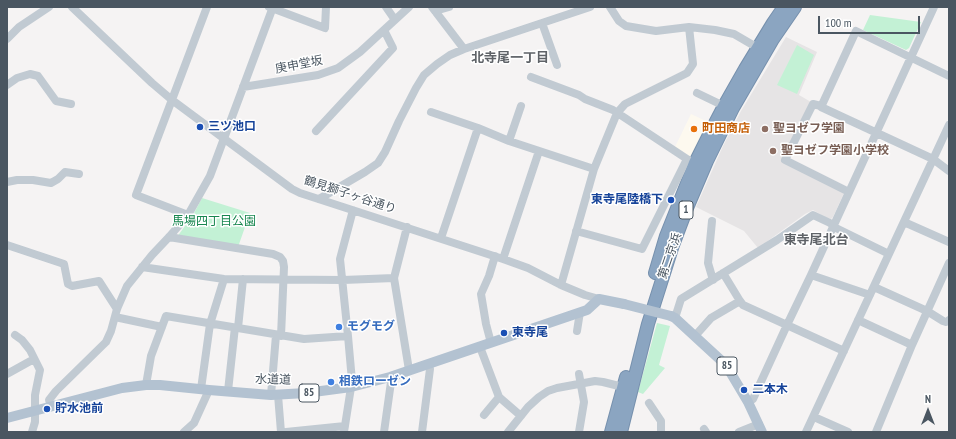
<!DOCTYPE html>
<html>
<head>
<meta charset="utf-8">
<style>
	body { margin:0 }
	#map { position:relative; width:956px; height:439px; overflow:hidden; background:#f5f3f3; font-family:"PT Sans Narrow",sans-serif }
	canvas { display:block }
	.frame { position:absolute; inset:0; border:8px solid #4a5661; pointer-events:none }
	.north { position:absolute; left:908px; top:391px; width:40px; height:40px; -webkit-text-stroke:3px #fff; paint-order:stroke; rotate:0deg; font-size:11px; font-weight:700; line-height:16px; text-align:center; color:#4a5661 }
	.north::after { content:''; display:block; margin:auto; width:14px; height:18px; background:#4a5661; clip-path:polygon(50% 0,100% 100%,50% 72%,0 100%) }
	.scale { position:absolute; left:818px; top:16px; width:102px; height:18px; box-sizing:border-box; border:2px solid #4a5661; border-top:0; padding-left:5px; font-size:12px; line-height:14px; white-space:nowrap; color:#4a5661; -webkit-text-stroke:3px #fff; paint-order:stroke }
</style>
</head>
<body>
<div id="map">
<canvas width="956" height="439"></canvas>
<div class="frame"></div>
<div class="north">N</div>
<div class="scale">100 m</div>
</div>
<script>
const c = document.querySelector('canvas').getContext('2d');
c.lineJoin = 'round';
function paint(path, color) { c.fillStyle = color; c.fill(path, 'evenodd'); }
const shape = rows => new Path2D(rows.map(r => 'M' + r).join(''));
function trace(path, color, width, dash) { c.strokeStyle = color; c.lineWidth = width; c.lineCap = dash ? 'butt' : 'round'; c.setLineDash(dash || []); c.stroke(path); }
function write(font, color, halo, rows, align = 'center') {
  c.font = font + ' "PT Sans Narrow","Noto Sans JP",sans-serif'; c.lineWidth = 3; c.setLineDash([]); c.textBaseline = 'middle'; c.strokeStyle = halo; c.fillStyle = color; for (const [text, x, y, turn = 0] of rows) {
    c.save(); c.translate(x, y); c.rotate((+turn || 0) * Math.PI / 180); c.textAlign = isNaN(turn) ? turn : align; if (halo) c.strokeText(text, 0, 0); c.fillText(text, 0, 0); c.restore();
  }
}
const commercial = shape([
	[691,114,708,122,691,157,675,147]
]);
const education = shape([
	[786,37,817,52,799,95,811,102,783,162,844,193,833,217,831,219,827,218,813,210,805,214,758,248,744,231,696,207,723,146,741,111]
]);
const green = shape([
	[870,15,921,22,909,48,906,50,863,30],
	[797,45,814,55,797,94,777,85],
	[202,198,250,213,238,247,177,237,193,215],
	[657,323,670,326,659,365,665,368,643,394,638,392]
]);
const minor = shape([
	[72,7,152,83,172,100,292,189,300,193,503,259,528,268,561,285,585,295,599,299],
	[269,7,325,28,326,7],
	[386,7,395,20],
	[432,7,464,49],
	[610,7,619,21,626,26,656,31,689,27,715,30,734,34,758,48],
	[435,11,449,7],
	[542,23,557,65],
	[7,39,19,27,49,7],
	[949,76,856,31,821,107,933,159,949,171],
	[531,77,579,95,585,99,613,110,687,159,695,163],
	[7,85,17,78,30,74,38,76,56,101,71,104],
	[243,87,318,75,338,68,360,52,409,7],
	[697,93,724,106],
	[821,106,813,104,785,160,849,192],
	[431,112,478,128,509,141,594,169],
	[316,131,393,48,384,30],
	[509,141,521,106],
	[7,182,17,180,33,180,51,183,58,179,65,172,79,174],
	[319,199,365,172,378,163,385,152,399,121,416,88,424,75,437,64,450,55,464,49,590,7],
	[188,215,136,195,207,7],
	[712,221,708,263,713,280],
	[904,222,949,242],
	[407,227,394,278,409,370],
	[576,231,642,249,687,159],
	[169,237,273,254,280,257,283,261,284,267,281,336],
	[441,238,478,128],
	[7,245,64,264,68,284,72,286,99,281,117,309],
	[503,259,539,151],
	[142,267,224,279,343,280,394,278],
	[723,273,740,301,743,305,844,351],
	[811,275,870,295],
	[561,285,594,169,617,113,625,104,687,73,693,64,689,27],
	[874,287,927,311,943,321,946,322,949,320],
	[115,317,162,327],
	[675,318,681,299,777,240,813,215,830,223,836,228,889,254],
	[858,320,912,345],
	[238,328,243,279],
	[577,331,580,312],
	[15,335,22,340,30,350,40,370,35,395,35,422,32,432],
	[695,336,711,318,740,301],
	[491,343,486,324,481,294,489,276,495,256],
	[480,347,499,397,521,416],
	[7,374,34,359],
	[579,374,584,402,579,432],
	[146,385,151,356,166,316,304,339,348,336],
	[201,389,210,324,224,279],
	[228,391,235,327],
	[271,395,276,335],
	[278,395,281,432],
	[748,402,753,399,787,325,811,275,934,7],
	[649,403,661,421,661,432],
	[51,407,49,400,56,391,106,342,111,331,117,309,127,286,152,255,169,237,188,215,210,176,273,7],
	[484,415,499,397],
	[814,417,848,432],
	[704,429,706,432],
	[184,432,194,423,209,390],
	[286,432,345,426],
	[344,432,352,381,348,336,340,259,353,210],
	[384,432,391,382,390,377],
	[422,432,430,369,428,364],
	[508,432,528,407,539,397,548,391,557,388,595,381,603,382,623,387],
	[739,432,759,424],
	[806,432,949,125],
	[876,432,912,345,949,263]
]);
const major = shape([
	[671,316,675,318,726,365,748,402,762,432],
	[7,418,122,388,146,385,160,385,209,390,271,395,306,393,351,387,390,377,587,310,599,299,624,304]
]);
const highway = shape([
	[655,273,666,236,695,163,711,131,724,106,745,69,773,23,784,7],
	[611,432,626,377],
	[621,432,648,324,673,245,687,208,707,161,733,108,773,39,795,7]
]);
const majorBridge = shape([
	[624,304,671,316]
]);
const markers = [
	[200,127,4,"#1a4fb4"],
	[694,129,4,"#e8710a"],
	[765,129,4,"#8d6e63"],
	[773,151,4,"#8d6e63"],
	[671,200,4,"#1a4fb4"],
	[339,327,4,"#3f7fe0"],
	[504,333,4,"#1a4fb4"],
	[331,382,4,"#3f7fe0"],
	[744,390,4,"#1a4fb4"],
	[47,409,4,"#1a4fb4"]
];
const shields = [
	[686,210,14],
	[727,366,20],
	[309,393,20]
];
const shieldNames = [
	["1",686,210],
	["85",727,366],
	["85",309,393]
];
const streetNames = [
	["庚申堂坂",299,65,-11],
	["鶴見獅子ヶ谷通り",350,195,18],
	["第二京浜",670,256,-71],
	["水道道",273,380,1]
];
const transitNames = [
	["三ツ池口",208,127],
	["東寺尾陸橋下",663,200,"right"],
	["東寺尾",512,333],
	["二本木",752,390],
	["貯水池前",55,409]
];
const foodNames = [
	["町田商店",702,129]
];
const educationNames = [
	["聖ヨゼフ学園",773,129],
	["聖ヨゼフ学園小学校",781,151]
];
const parkNames = [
	["馬場四丁目公園",214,222]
];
const shopNames = [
	["モグモグ",347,327],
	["相鉄ローゼン",339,382]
];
const neighbourhoodNames = [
	["北寺尾一丁目",510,58],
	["東寺尾北台",816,240]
];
paint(commercial, '#fdf9ef');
paint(education, '#e6e4e5');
paint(green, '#c3f1d5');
trace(highway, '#7690ad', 14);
trace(minor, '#c1cad2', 8);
trace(major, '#b3c2d1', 10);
trace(highway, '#8ba5c1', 12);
trace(majorBridge, '#b3c2d1', 10);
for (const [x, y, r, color] of markers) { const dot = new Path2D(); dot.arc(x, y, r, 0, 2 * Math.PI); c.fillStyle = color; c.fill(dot); trace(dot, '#fff', 1.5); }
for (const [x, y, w] of shields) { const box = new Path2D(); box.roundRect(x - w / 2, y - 9, w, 18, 3); c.fillStyle = '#fff'; c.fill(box); trace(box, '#4a5661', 1); }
write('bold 11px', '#4a5661', null, shieldNames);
write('12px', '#4a5661', '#fff', streetNames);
write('bold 12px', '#164399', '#fff', transitNames, 'left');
write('bold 12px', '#c56008', '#fff', foodNames, 'left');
write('bold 12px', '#785e54', '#fff', educationNames, 'left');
write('12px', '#17864f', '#fff', parkNames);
write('bold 12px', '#366cbe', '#fff', shopNames, 'left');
write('bold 13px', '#5f6368', '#fff', neighbourhoodNames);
</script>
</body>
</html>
